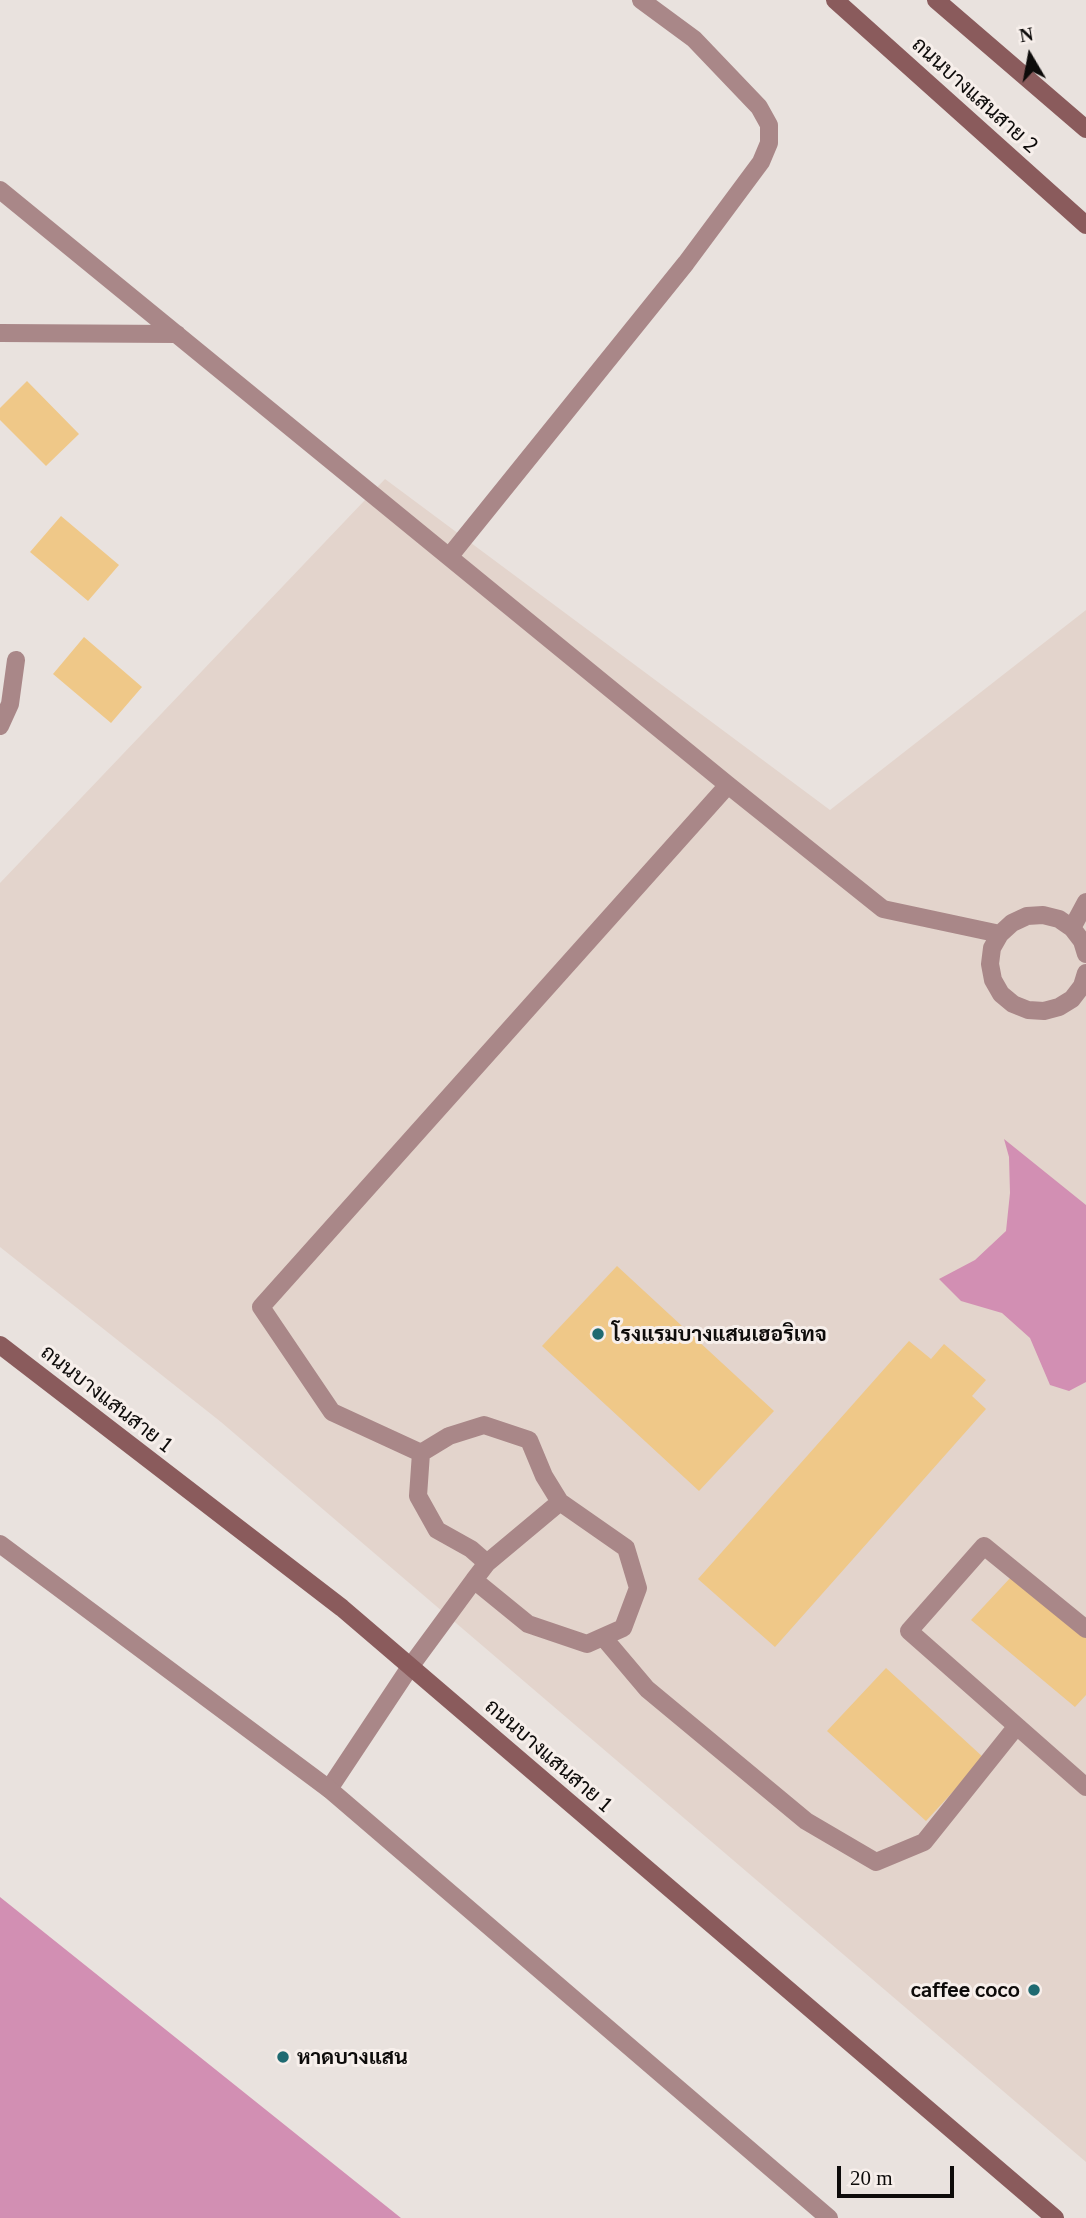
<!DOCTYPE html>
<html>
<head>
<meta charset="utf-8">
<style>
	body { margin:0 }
	#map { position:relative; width:1086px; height:2218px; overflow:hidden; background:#e9e2de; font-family:Georgia,serif }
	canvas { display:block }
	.north { position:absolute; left:995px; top:21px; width:70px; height:70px; -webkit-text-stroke:5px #f7efeb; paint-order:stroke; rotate:350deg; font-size:19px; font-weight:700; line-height:28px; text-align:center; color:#0d0b0a }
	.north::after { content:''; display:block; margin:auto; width:24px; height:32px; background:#0d0b0a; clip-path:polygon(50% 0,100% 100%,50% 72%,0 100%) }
	.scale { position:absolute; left:837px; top:2166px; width:117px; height:32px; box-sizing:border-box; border:4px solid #0d0b0a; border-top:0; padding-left:9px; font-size:21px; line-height:24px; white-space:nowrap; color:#0d0b0a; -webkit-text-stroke:5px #f7efeb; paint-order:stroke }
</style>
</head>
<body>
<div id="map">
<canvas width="1086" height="2218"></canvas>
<div class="north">N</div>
<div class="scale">20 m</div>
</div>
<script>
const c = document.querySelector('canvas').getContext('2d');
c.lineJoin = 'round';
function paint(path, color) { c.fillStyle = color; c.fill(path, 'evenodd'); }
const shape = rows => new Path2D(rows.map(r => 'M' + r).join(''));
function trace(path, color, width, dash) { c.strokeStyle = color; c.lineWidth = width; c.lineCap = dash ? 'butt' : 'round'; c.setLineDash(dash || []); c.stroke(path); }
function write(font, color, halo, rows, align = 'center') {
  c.font = font + ' Georgia,Sarabun,serif'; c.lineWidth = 6; c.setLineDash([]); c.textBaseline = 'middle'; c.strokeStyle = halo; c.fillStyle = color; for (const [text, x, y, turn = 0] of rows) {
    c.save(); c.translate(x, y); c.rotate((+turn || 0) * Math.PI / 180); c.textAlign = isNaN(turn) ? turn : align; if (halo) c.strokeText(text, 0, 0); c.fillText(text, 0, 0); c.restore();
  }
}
const built = shape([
	[385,479,830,810,1086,610,1086,2162,221,1422,0,1247,0,883]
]);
const water = shape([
	[1004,1139,1086,1205,1086,1382,1069,1391,1050,1385,1030,1338,1002,1313,961,1301,939,1279,975,1260,1006,1231,1010,1193,1009,1157],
	[0,1897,401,2218,0,2218]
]);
const building = shape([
	[27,381,79,434,46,466,0,420,0,408],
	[61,516,119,565,88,601,30,552],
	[84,637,142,687,111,723,53,674],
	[617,1266,774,1411,699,1491,542,1346],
	[909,1341,931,1359,944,1344,986,1380,972,1396,986,1409,775,1647,698,1579],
	[1012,1576,1086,1638,1086,1695,1075,1707,971,1620],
	[886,1668,984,1758,926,1821,827,1731]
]);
const lane = shape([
	[0,190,728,785,883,909,1000,934],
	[0,333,177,334],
	[449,557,686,263,761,162,769,143,769,125,759,107,694,39,641,0],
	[0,726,10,704,16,660],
	[1072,928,1086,902],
	[1086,954,1082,941,1072,928,1059,919,1043,915,1027,916,1012,923,1000,934,992,948,990,964,993,980,1001,994,1013,1004,1028,1010,1044,1011,1059,1007,1072,999,1082,986,1086,973],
	[421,1453,332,1412,261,1307,728,785],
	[487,1563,471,1549,437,1530,418,1496,421,1453,449,1436,484,1425,529,1440,544,1476,560,1502],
	[1086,1629,984,1546,909,1631,1086,1787],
	[603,1637,647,1689,806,1821,876,1862,924,1842,1016,1727],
	[329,1789,410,1667,474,1580,528,1624,587,1644,623,1628,638,1588,626,1548,560,1502,487,1563,474,1580]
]);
const street = shape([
	[0,1544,329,1789,829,2218]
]);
const secondary = shape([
	[835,0,1086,225],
	[936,0,1086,129],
	[0,1345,342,1608,1055,2218]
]);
const markers = [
	[598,1334,7,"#1f6a71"],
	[1034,1990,7,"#1f6a71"],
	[283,2057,7,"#1f6a71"]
];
const streetNames = [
	["ถนนบางแสนสาย 2",975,95,42],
	["ถนนบางแสนสาย 1",107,1399,38],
	["ถนนบางแสนสาย 1",549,1756,41]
];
const poiNames = [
	["โรงแรมบางแสนเฮอริเทจ",612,1334],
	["caffee coco",1020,1990,"right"],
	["หาดบางแสน",297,2057]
];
paint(built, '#e3d4cc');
paint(water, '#d28fb3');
paint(building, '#efc888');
trace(lane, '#a98788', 18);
trace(street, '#a98788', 18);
trace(secondary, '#8a5b5c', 18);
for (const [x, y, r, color] of markers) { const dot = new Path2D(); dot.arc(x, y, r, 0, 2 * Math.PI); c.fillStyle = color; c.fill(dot); trace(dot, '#f7efeb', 2.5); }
write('21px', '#0d0b0a', '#f7efeb', streetNames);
write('bold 21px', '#0d0b0a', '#f7efeb', poiNames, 'left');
</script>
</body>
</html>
